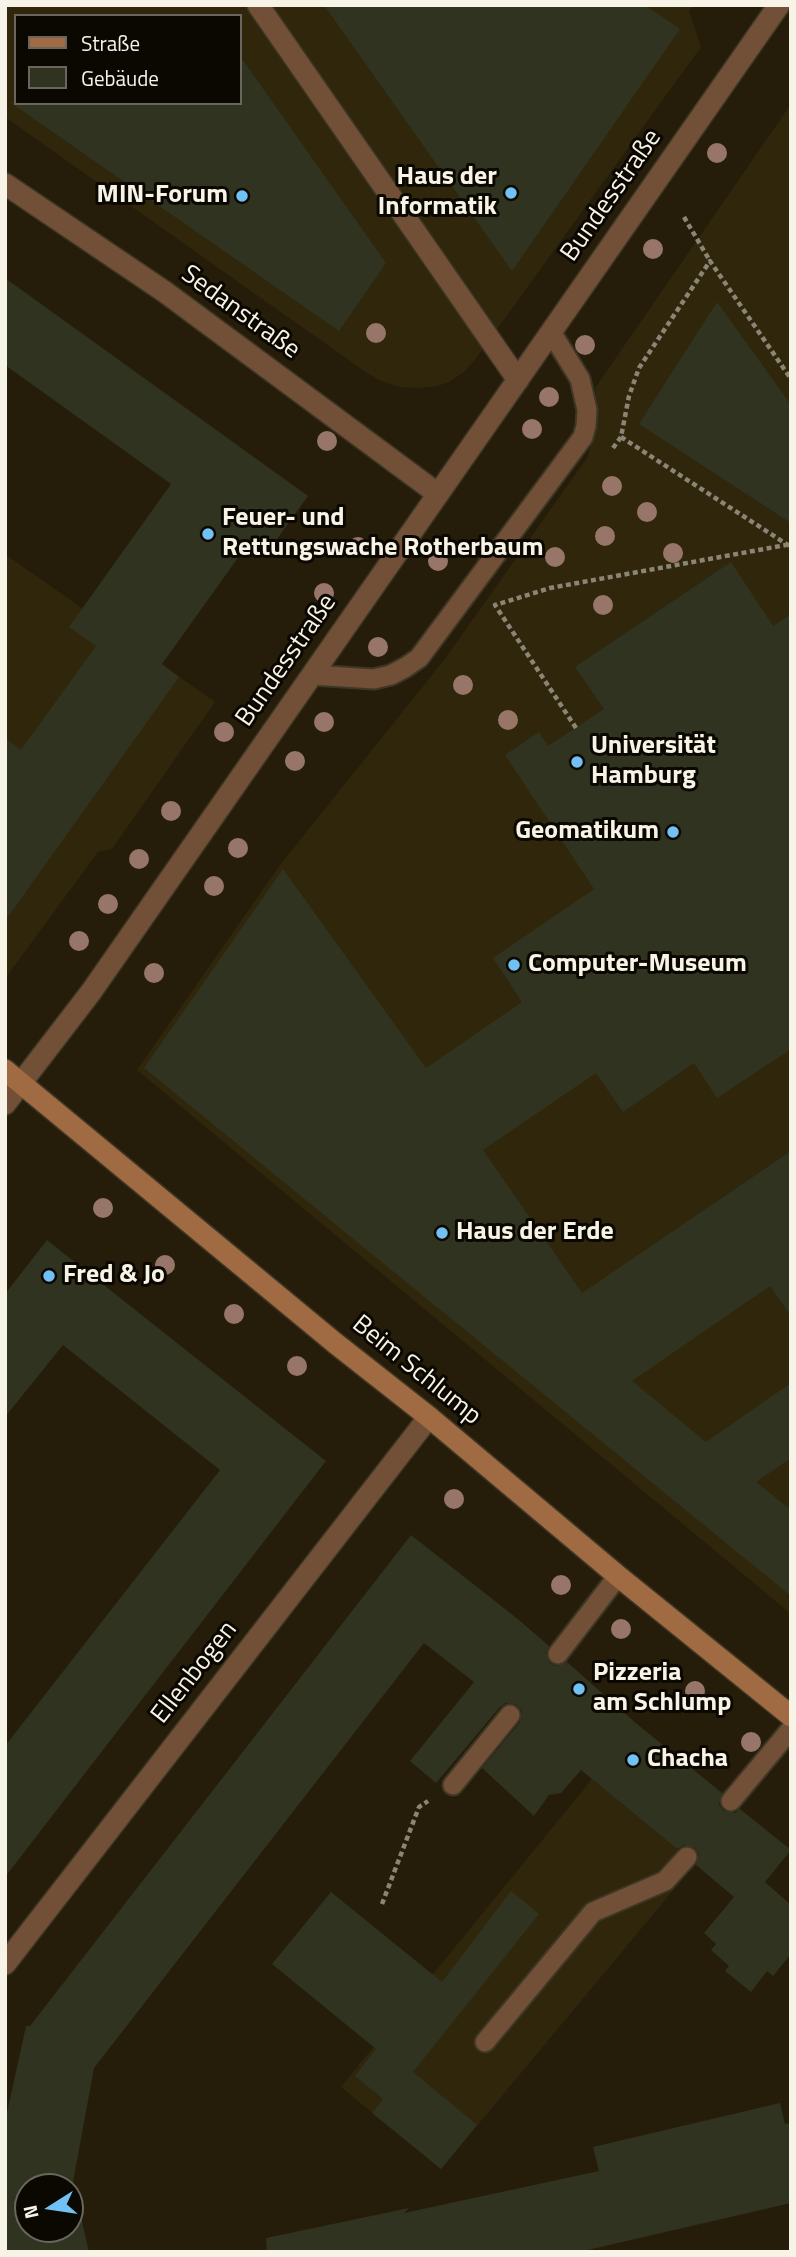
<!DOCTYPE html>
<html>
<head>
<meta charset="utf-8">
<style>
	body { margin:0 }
	#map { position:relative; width:796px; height:2257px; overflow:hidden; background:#251d0a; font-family:"Titillium Web",sans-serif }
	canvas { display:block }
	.frame { position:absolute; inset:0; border:7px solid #f8f3e7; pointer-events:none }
	.legend { position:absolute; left:14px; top:14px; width:228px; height:91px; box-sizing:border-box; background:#0b0802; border:2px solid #6a665e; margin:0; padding:9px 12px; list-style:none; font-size:21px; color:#f8f3e7 }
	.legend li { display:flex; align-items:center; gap:14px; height:35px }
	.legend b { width:35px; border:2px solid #6a665e }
	.north { position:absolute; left:14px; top:2173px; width:70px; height:70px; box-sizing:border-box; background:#0b0802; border:2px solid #6a665e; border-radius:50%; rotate:258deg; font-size:19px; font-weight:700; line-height:28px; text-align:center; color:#f8f3e7 }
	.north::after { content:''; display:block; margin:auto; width:24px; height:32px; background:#71c1f5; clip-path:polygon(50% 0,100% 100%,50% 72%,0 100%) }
</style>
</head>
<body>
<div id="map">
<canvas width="796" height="2257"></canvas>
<div class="frame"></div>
<ul class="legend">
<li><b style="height:9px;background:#a06b42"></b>Straße</li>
<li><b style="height:19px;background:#2f331f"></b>Gebäude</li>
</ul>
<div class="north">N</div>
</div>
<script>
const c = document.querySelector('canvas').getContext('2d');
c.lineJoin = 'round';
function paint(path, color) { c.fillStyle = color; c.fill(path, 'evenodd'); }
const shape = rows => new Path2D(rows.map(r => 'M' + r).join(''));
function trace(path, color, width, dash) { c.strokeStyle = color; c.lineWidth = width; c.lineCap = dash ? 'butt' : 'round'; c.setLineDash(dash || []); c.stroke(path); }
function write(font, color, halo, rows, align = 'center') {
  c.font = font + ' "Titillium Web",sans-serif'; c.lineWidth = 6; c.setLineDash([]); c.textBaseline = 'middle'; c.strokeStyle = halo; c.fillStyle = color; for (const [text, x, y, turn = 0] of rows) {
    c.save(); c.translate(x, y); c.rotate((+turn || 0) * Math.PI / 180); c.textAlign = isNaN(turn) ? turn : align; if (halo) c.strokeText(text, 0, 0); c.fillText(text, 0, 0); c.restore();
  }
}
const built = shape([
	[5,5,693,5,689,11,701,47,474,361,464,372,451,381,438,386,419,388,400,387,379,380,364,371,5,117],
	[16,16,240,16,240,103,16,103],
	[791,104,791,1614,137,1070,280,865,444,660,587,458,597,427,595,388],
	[5,554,215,702,112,849,98,852,7,976,5,974],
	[592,1779,695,1864,441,2169,341,2087]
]);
const building = shape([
	[324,5,645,5,680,29,512,271],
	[240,56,386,263,339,331,11,103,240,103],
	[5,278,308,496,267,553,250,541,162,664,179,677,5,921,5,738,21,750,96,646,69,627,171,484,5,365],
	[717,302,791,405,791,523,639,424],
	[731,562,773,626,791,614,791,1049,717,1098,694,1063,623,1112,596,1073,483,1150,582,1293,791,1151,791,1316,770,1286,632,1381,706,1442,791,1383,791,1458,756,1482,791,1510,791,1596,144,1068,283,869,426,1068,522,1002,493,958,594,889,505,755,539,732,548,746,604,709,575,667],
	[47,1240,326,1461,5,1877,5,1746,220,1470,63,1345,5,1417,5,1294],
	[411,1535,519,1620,549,1646,546,1653,550,1663,557,1666,567,1662,637,1724,722,1793,719,1805,724,1811,735,1813,740,1809,791,1850,765,1882,791,1905,791,1954,773,1976,767,1971,751,1992,725,1971,729,1966,711,1950,716,1944,704,1933,734,1897,696,1865,699,1854,695,1848,684,1845,677,1849,581,1770,561,1793,549,1795,534,1816,482,1768,520,1722,522,1711,517,1705,506,1703,500,1707,436,1783,410,1761,474,1682,424,1643,94,2068,73,2182,89,2252,5,2252,5,2122,26,2026,30,2026],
	[28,2187,70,2187,70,2229,28,2229],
	[511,1891,539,1914,413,2072,477,2125,441,2169,372,2113,383,2099,355,2076,376,2049,272,1964,331,1892,442,1982],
	[780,2103,785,2124,791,2123,791,2203,579,2252,267,2252,266,2238,409,2208,404,2213,599,2171,593,2147]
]);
const path = shape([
	[684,217,710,261],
	[621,437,791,547],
	[613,448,621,437,629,396,639,368,710,261,791,379],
	[576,728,495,605,550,588,786,545],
	[382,1904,419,1807,428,1801]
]);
const service = shape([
	[312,675,374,679,391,675,406,667,419,658,583,437,586,426,587,410,580,379,551,332],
	[558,1654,618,1576],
	[453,1785,510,1715],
	[731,1801,791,1729],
	[485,2042,593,1912,665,1881,687,1857]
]);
const pedestrian = shape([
	[258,5,518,380]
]);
const minor = shape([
	[5,184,165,292,438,494],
	[5,1964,429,1417]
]);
const tertiary = shape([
	[5,1104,91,992,779,5]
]);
const secondary = shape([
	[5,1070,335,1343,429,1417,618,1576,791,1716]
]);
const trees = [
	[717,153],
	[653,249],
	[376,333],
	[585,345],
	[549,397],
	[532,429],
	[327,441],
	[612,486],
	[647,512],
	[605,536],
	[358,547],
	[673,553],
	[555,557],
	[438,561],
	[324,593],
	[603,605],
	[378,647],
	[463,685],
	[508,720],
	[324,722],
	[224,732],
	[295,761],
	[171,811],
	[238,848],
	[139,859],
	[214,886],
	[108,904],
	[79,941],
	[154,973],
	[103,1208],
	[165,1265],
	[234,1314],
	[297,1366],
	[454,1499],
	[561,1585],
	[621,1629],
	[695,1691],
	[751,1742]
];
const markers = [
	[511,193,7,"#71c1f5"],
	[242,196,7,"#71c1f5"],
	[208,534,7,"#71c1f5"],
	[577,762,7,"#71c1f5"],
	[673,832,7,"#71c1f5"],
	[514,965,7,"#71c1f5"],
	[442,1233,7,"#71c1f5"],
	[49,1276,7,"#71c1f5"],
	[579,1689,7,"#71c1f5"],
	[633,1760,7,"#71c1f5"]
];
const poiNames = [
	["Haus der",497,178,"right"],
	["Informatik",497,208,"right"],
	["MIN-Forum",228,196,"right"],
	["Feuer- und",222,519],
	["Rettungswache Rotherbaum",222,549],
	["Universität",591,747],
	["Hamburg",591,777],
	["Geomatikum",659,832,"right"],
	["Computer-Museum",528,965],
	["Haus der Erde",456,1233],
	["Fred & Jo",63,1276],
	["Pizzeria",593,1674],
	["am Schlump",593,1704],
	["Chacha",647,1760]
];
const streetNames = [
	["Bundesstraße",612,196,-55],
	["Sedanstraße",240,313,36],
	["Bundesstraße",287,661,-55],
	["Beim Schlump",416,1371,39],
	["Ellenbogen",195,1673,-52]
];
paint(built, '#30260b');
paint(building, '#2f331f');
trace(service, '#3e3725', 23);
trace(pedestrian, '#3e3725', 24);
trace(minor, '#3e3725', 24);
trace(tertiary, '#3e3725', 24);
trace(secondary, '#3e3725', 24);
trace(path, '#8b8575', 4.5, [5, 3.5]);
trace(service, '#715037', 19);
trace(pedestrian, '#715037', 21);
trace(minor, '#715037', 21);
trace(tertiary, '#715037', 21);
trace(secondary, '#a06b42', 21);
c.fillStyle = '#977669';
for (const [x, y] of trees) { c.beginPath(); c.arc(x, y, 10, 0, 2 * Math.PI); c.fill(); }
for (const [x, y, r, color] of markers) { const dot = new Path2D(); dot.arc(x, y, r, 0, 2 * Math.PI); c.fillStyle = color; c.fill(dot); trace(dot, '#0b0802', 2.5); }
write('bold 26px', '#f8f3e7', '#0b0802', poiNames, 'left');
write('26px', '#f8f3e7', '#0b0802', streetNames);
</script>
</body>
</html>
